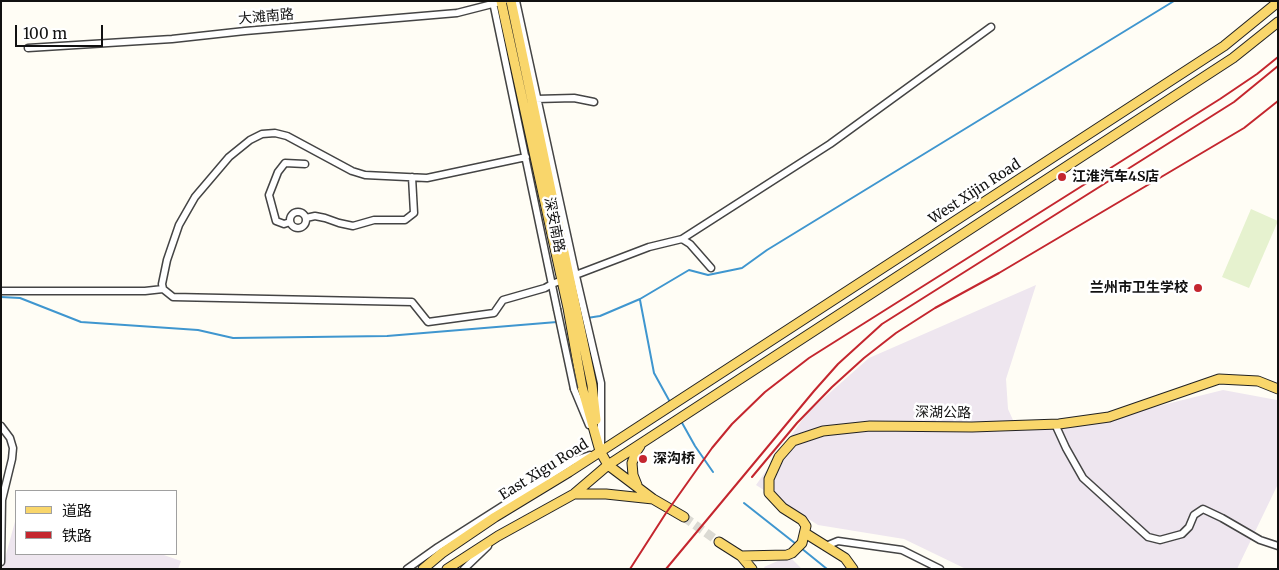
<!DOCTYPE html>
<html>
<head>
<meta charset="utf-8">
<style>
	body { margin:0 }
	#map { position:relative; width:1279px; height:570px; overflow:hidden; background:#fffdf5; font-family:Merriweather,"Noto Sans SC",serif }
	canvas { display:block }
	.frame { position:absolute; inset:0; border:2px solid #111; pointer-events:none }
	.legend { position:absolute; left:15px; top:490px; width:162px; height:65px; box-sizing:border-box; background:#fff; border:1px solid #a0a0a0; margin:0; padding:6px 9px; list-style:none; font-size:15px; color:#111 }
	.legend li { display:flex; align-items:center; gap:10px; height:25px }
	.legend b { width:25px; border:1px solid #a0a0a0 }
	.scale { position:absolute; left:15px; top:25px; width:88px; height:22px; box-sizing:border-box; border:2px solid #111; border-top:0; padding-left:6px; font-size:15px; line-height:18px; white-space:nowrap; color:#111; -webkit-text-stroke:4px #fff; paint-order:stroke }
</style>
</head>
<body>
<div id="map">
<canvas width="1279" height="570"></canvas>
<div class="frame"></div>
<ul class="legend">
<li><b style="height:6px;background:#f9d66b"></b>道路</li>
<li><b style="height:6px;background:#c4262e"></b>铁路</li>
</ul>
<div class="scale">100 m</div>
</div>
<script>
const c = document.querySelector('canvas').getContext('2d');
c.lineJoin = 'round';
function paint(path, color) { c.fillStyle = color; c.fill(path, 'evenodd'); }
const shape = rows => new Path2D(rows.map(r => 'M' + r).join(''));
function trace(path, color, width, dash) { c.strokeStyle = color; c.lineWidth = width; c.lineCap = dash ? 'butt' : 'round'; c.setLineDash(dash || []); c.stroke(path); }
function write(font, color, halo, rows, align = 'center') {
  c.font = font + ' Merriweather,"Noto Sans SC",serif'; c.lineWidth = 5; c.setLineDash([]); c.textBaseline = 'middle'; c.strokeStyle = halo; c.fillStyle = color; for (const [text, x, y, turn = 0] of rows) {
    c.save(); c.translate(x, y); c.rotate((+turn || 0) * Math.PI / 180); c.textAlign = isNaN(turn) ? turn : align; if (halo) c.strokeText(text, 0, 0); c.fillText(text, 0, 0); c.restore();
  }
}
const industrial = shape([
	[1036,285,1006,379,1008,409,1017,429,1110,418,1223,390,1277,400,1278,484,1237,569,966,569,904,539,818,525,756,485,807,413,869,358],
	[16,518,16,554,161,554,181,561,178,569,2,569],
	[789,556,802,569,765,569,764,567]
]);
const pitch = shape([
	[1251,209,1278,221,1249,288,1222,277]
]);
const stream = shape([
	[1,297,20,298,81,322,198,330,233,338,387,336,557,322],
	[640,300,654,373,670,402],
	[587,318,600,316,640,299,689,270,708,275,742,268,767,250,1174,1],
	[681,421,695,446,713,472],
	[744,503,796,544],
	[801,548,827,569]
]);
const majorTunnel = shape([
	[684,517,719,542]
]);
const minor = shape([
	[516,1,576,276,601,383,601,445],
	[493,2,557,309],
	[28,48,172,39,245,31,457,13,504,1],
	[536,99,574,98,594,102],
	[526,157,427,178,365,175,352,171,287,136,275,133,262,134,250,140,229,157,195,197,179,225,167,260,162,284,163,289,173,297,412,302,428,322,494,313,503,300,545,288,552,284,649,247,682,239,830,144,991,27],
	'290 220a8 8 0 1 1 16 0a8 8 0 1 1-16 0Z',
	[306,218,315,216,325,218,339,223,353,226,374,220,405,220,414,213,412,177],
	[290,222,284,224,276,221,269,195,278,172,285,163,305,164],
	[682,239,690,244,711,268],
	[1,291,145,291,163,289],
	[574,389,589,425],
	[1055,424,1066,448,1083,478,1148,537,1160,540,1182,534,1189,527,1194,515,1203,509,1222,518,1260,540,1278,546],
	[1,426,10,438,13,448,12,459,2,500,1,562],
	[826,546,838,541,902,550,940,569],
	[407,569,438,547,573,461,590,455],
	[464,569,488,546]
]);
const major = shape([
	[501,1,568,308,582,387,600,451,608,465,653,499,684,517],
	[511,1,592,385,596,420],
	[637,485,633,475,632,463,636,452,640,446],
	[574,494,606,494,653,499],
	[805,533,845,558,853,569],
	[719,542,741,556,752,569],
	[741,556,787,555,792,553,802,543,806,526,802,520,783,508,769,493,769,479,779,457,793,441,823,431,870,426,972,427,1059,424,1109,417,1219,379,1258,381,1278,389],
	[423,569,442,553,495,517,569,472,1224,46,1278,2],
	[447,569,498,536,574,494,608,465,1233,58,1278,22]
]);
const rail = shape([
	[752,477,797,423,832,387,864,358,896,333,935,308,999,273,1244,128,1278,101],
	[630,569,666,513,712,448,732,424,765,392,809,358,1220,99,1257,74,1278,57],
	[666,569,814,391,838,364,882,324,1234,102,1278,66]
]);
const minorBridge = shape([
	[557,309,574,389]
]);
const markers = [
	[1062,177,5,"#c4262e"],
	[1198,288,5,"#c4262e"],
	[643,459,5,"#c4262e"]
];
const streetNames = [
	["大滩南路",266,17,-5],
	["West Xijin Road",975,192,-33],
	["深安南路",554,225,79],
	["深湖公路",943,413,1],
	["East Xigu Road",544,470,-32]
];
const poiNames = [
	["江淮汽车4S店",1072,177],
	["兰州市卫生学校",1188,288,"right"],
	["深沟桥",653,459]
];
paint(industrial, '#eee6ef');
paint(pitch, '#e6f2cf');
trace(stream, '#3f96cf', 2);
trace(majorTunnel, '#dbdad3', 9, [9, 4.5]);
trace(minor, '#444', 9);
trace(major, '#222', 11);
trace(minor, '#fff', 6);
trace(major, '#f9d66b', 9);
trace(rail, '#c4262e', 2);
trace(minorBridge, '#444', 9, []);
trace(minorBridge, '#fff', 6);
for (const [x, y, r, color] of markers) { const dot = new Path2D(); dot.arc(x, y, r, 0, 2 * Math.PI); c.fillStyle = color; c.fill(dot); trace(dot, '#fff', 2); }
write('14px', '#111', '#fff', streetNames);
write('bold 14px', '#111', '#fff', poiNames, 'left');
</script>
</body>
</html>
